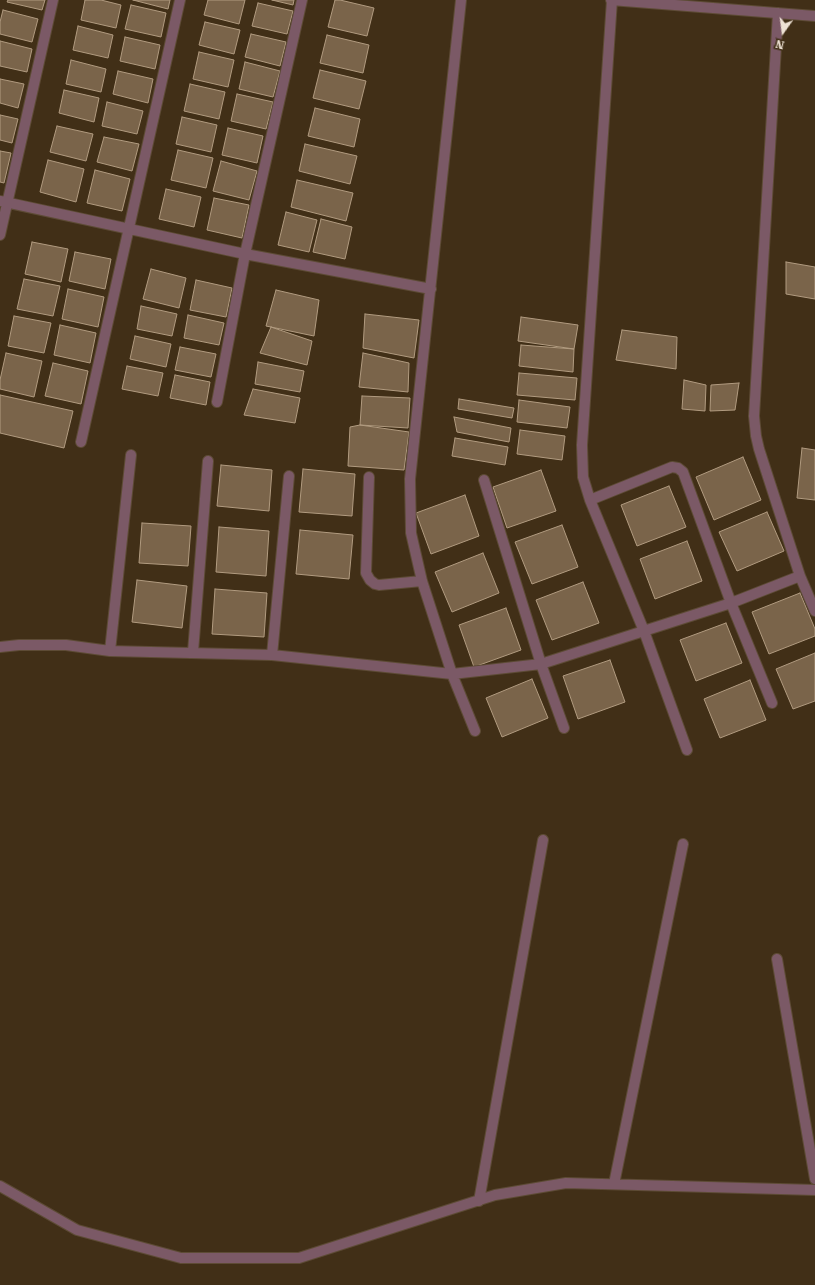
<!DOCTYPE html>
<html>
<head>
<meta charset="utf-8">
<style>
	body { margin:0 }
	#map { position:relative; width:815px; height:1285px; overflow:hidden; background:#412f17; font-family:"Roboto Serif",serif }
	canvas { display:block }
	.north { position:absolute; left:763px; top:12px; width:40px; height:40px; -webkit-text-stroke:3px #412f17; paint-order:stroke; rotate:194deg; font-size:11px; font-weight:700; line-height:16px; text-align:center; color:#ede1d3 }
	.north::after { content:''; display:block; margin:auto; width:14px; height:18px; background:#ede1d3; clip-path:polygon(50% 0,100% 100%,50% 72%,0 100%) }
</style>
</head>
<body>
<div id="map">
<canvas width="815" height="1285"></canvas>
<div class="north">N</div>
</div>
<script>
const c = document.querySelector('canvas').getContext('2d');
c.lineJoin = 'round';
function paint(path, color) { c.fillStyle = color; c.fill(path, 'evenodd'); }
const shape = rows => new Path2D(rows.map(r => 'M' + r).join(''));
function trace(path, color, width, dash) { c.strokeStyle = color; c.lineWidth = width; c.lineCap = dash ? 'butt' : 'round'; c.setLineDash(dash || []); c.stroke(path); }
const building = shape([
	[8,0,45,0,42,10,7,2,8,0],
	[85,0,101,0,121,5,116,28,81,20,85,0],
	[133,0,170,0,168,9,133,0],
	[208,0,245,0,239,24,204,15,208,0],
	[272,0,294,0,293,5,272,0],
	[335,0,340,0,374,8,367,36,328,27,335,0],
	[258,3,293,11,287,34,252,26,258,3],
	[131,5,166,13,161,37,125,29,131,5],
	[3,10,38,19,32,42,0,34,0,22,3,10],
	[205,22,240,30,234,54,199,45,205,22],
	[78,26,113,35,108,58,73,50,78,26],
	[251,34,286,42,280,66,245,57,251,34],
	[327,35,369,45,363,73,320,63,327,35],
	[125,37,160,45,155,69,120,61,125,37],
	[0,41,32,49,27,72,0,66,0,41],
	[199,52,234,60,228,87,193,79,199,52],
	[71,60,106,69,101,92,66,84,71,60],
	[245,62,280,71,273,97,239,89,245,62],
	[320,70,366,81,359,109,313,98,320,70],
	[118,71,153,79,148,103,113,94,118,71],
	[0,79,24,84,18,108,0,103,0,79],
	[190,84,225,92,219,119,184,111,190,84],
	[64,90,99,98,94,122,59,113,64,90],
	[237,94,273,102,266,129,231,121,237,94],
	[107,102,143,111,137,134,102,126,107,102],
	[315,108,360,119,354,147,308,136,315,108],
	[0,115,18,119,12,143,0,140,0,115],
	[182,117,217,125,211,152,176,144,182,117],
	[57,126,93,134,86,161,50,152,57,126],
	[228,128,263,136,257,163,222,155,228,128],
	[104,137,139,144,132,171,97,162,104,137],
	[305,144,357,156,350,184,299,171,305,144],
	[178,150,213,158,206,188,171,180,178,150],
	[0,151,11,153,4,183,0,182,0,151],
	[48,160,84,169,76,202,40,192,48,160],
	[221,161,257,171,249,200,213,191,221,161],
	[95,170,130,179,122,211,87,203,95,170],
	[297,180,353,193,346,221,291,207,297,180],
	[166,189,201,197,194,227,159,219,166,189],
	[214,198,249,205,242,238,207,230,214,198],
	[286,212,317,220,309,252,278,245,286,212],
	[321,219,352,227,345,259,313,252,321,219],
	[32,242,68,249,61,282,25,274,32,242],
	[75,252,111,259,105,289,69,281,75,252],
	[786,262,815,267,815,299,786,294,786,262],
	[151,269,186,278,179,308,143,299,151,269],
	[24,279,60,286,53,316,17,309,24,279],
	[196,280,232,288,226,317,190,310,196,280],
	[68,289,104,297,98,327,62,319,68,289],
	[276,290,319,300,314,336,266,326,276,290],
	[141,306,177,314,172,336,137,329,141,306],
	[365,314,419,320,414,358,363,348,365,314],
	[188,315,224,323,219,345,184,338,188,315],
	[14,316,51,323,44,353,8,346,14,316],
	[521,317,578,325,574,349,518,341,521,317],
	[60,325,96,333,90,363,54,355,60,325],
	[271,327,312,341,307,365,260,353,271,327],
	[622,330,677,337,676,369,616,360,622,330],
	[135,336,171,344,166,367,130,359,135,336],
	[521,345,574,349,573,372,519,366,521,345],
	[180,347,216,354,211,377,175,370,180,347],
	[6,353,42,361,34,397,0,389,0,380,6,353],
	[363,353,409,363,408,392,359,387,363,353],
	[258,362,304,371,300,392,255,384,258,362],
	[53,363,88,371,81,404,45,396,53,363],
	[127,366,163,373,158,396,122,389,127,366],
	[519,373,577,378,575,400,517,395,519,373],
	[175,375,210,382,206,405,170,398,175,375],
	[684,380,706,385,705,411,682,409,684,380],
	[739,383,735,410,710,411,711,385,739,383],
	[253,389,300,398,295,423,244,415,253,389],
	[0,395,73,411,64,448,0,433,0,395],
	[362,396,410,398,408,428,360,425,362,396],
	[459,399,514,408,512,418,458,409,459,399],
	[519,400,570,407,567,428,517,422,519,400],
	[454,417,511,428,509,442,457,432,454,417],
	[360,425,409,432,404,470,348,466,350,427,360,425],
	[520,430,565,436,562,460,517,454,520,430],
	[455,438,508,447,505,465,452,456,455,438],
	[802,448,815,450,815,500,797,498,802,448],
	[743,457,761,500,714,520,696,477,743,457],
	[221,465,272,470,269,511,217,506,221,465],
	[303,469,355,474,352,516,299,512,303,469],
	[541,470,556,511,507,528,493,487,541,470],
	[669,486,686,527,637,546,621,505,669,486],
	[465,495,479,536,431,554,416,513,465,495],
	[767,512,784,551,737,571,719,532,767,512],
	[142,523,191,526,188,566,139,563,142,523],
	[562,525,578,567,532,584,515,542,562,525],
	[219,527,269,531,266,576,216,572,219,527],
	[300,530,353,535,349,579,296,574,300,530],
	[687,541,702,581,655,599,640,559,687,541],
	[483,553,499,593,452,612,435,572,483,553],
	[137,580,187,586,182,628,132,622,137,580],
	[583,582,599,623,552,640,536,600,583,582],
	[215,589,267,593,264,637,212,634,215,589],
	[800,593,815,629,815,636,769,654,752,612,800,593],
	[506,608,521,650,474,667,459,625,506,608],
	[726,623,742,663,696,681,680,640,726,623],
	[815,653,815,701,793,709,776,669,815,653],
	[610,660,625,702,578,719,563,676,610,660],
	[532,679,548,718,502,737,486,698,532,679],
	[750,680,766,720,720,738,704,699,750,680]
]);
const minor = shape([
	[461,0,410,479,411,533,422,581,452,674,475,731],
	[611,0,815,16],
	[612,0,582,445,583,477,590,500,644,631,687,750],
	[778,13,754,416,756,436,759,449,800,576,815,611],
	[0,201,245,254,431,289],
	[0,235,53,0],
	[217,402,245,254,302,0],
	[81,442,180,0],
	[369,477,366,573,370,580,375,584,379,585,422,581],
	[484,480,541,664,564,728],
	[590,500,672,467,678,468,683,472,731,603,772,703],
	[0,647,19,645,66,645,110,651,272,655,452,674,541,664,731,603,800,576],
	[110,651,131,455],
	[193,652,208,461],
	[272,655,289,476],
	[777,959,815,1179],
	[614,1184,683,844],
	[0,1186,77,1230,181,1258,299,1258,495,1195,566,1183,815,1190],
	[479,1201,543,840]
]);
paint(building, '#7a644a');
trace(building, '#b19b80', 1);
trace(minor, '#5d4b35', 12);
trace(minor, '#7b5966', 10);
</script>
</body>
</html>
